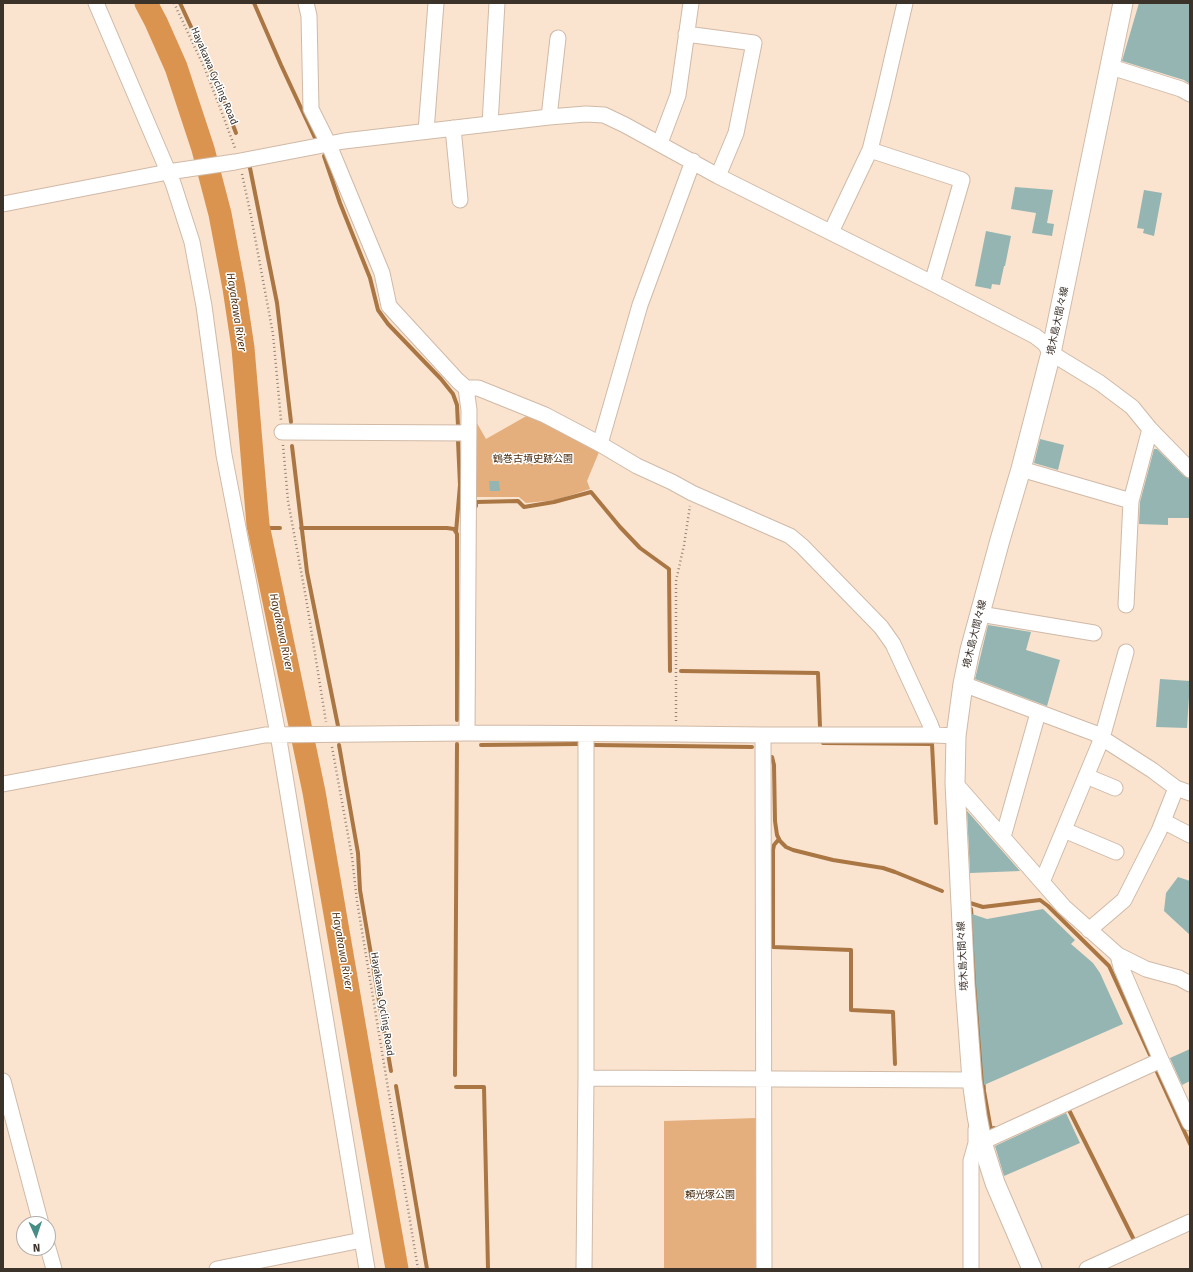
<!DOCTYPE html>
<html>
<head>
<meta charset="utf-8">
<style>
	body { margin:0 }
	#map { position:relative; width:1193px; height:1272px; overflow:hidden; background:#fae3cf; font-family:"Fira Sans",sans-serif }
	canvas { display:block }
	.frame { position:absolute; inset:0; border:4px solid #3b322a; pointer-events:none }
	.north { position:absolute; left:16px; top:1216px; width:40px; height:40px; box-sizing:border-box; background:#fff; border:1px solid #b1adaa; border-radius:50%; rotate:177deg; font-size:11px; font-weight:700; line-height:16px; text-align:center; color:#3b322a }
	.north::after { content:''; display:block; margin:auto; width:14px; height:18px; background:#468d88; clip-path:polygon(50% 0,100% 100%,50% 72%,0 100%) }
</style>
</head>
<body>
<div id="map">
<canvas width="1193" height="1272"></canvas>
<div class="frame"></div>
<div class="north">N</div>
</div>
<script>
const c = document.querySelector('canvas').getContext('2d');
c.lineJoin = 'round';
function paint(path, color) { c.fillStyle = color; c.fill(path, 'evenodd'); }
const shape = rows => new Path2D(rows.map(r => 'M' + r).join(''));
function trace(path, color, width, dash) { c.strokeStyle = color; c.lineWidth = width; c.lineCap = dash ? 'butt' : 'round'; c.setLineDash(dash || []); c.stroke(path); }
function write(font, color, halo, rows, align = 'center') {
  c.font = font + ' "Fira Sans","Noto Sans JP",sans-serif'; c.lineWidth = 3; c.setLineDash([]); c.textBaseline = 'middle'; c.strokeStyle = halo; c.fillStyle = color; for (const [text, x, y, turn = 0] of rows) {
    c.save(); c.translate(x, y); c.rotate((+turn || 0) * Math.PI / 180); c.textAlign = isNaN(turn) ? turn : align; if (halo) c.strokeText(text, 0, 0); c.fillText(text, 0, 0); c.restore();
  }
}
const green = shape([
	[530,414,599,452,587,481,590,489,556,500,526,503,519,497,472,497,474,418,486,439],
	[757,1118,758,1269,664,1269,664,1121]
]);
const stream = shape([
	[180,3,217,83,236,133],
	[254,3,281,65,315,138],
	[324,156,340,203,370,278,378,310,388,324,441,379,453,394,457,405,458,426],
	[250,168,277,303,291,422],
	[292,446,307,572,338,726],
	[476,506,476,502,518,501,524,507,554,502,591,492,620,527,640,548,669,569,670,671],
	[259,528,280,528],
	[301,528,447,528,454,529,457,534,457,720],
	[456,532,460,485,458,441],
	[681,671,818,673,820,727],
	[823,743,932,744,936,823],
	[339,745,358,853,360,890,391,1071],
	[481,745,578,744],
	[594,745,752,747],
	[772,757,774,765,775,821,777,835,780,841,786,847,793,850,833,860,883,868,895,872,942,891],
	[779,839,774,845,773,850,773,947,851,950,851,1010,893,1012,895,1064],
	[970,903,983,907,1040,900,1048,906,1109,966,1150,1055],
	[971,909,984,1091,991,1130,994,1128],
	[1157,1072,1190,1144],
	[455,1075,457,744],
	[396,1086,427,1269],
	[456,1087,484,1087,488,1269],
	[1068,1108,1134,1240]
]);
const river = shape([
	[146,3,156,22,176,67,203,149,220,214,234,288,243,348,258,525,314,792,368,1105,397,1269]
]);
const building = shape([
	[1139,3,1190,3,1190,84,1184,80,1122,61],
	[1015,187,1053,190,1047,223,1054,224,1052,236,1032,233,1036,213,1011,209],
	[1144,190,1162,193,1154,236,1143,233,1144,229,1137,228],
	[986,231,1011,236,1005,266,1004,266,1000,285,992,284,991,289,975,286],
	[1040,439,1064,445,1058,470,1034,463],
	[1154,449,1157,449,1184,476,1190,479,1190,518,1168,518,1168,525,1139,524,1140,502],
	[489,481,499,481,500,491,490,491],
	[988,625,1031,632,1026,650,1060,660,1047,706,975,679],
	[1160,679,1190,681,1187,728,1156,727],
	[967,811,1020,871,970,873],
	[1178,877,1190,881,1190,935,1164,911,1166,893],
	[1043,909,1075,940,1071,944,1093,963,1100,973,1123,1024,984,1085,976,984,972,914,987,919],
	[1190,1049,1190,1081,1182,1085,1170,1058],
	[1066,1113,1080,1143,1004,1176,995,1146]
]);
const path = shape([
	[174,3,205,69,222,113,235,148],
	[242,174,251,216,273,334,281,420],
	[283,445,288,501,306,598,326,722],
	[513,457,534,465],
	[676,721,676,581,684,545,690,506],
	[332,747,352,857,357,901,418,1269]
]);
const minor = shape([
	[96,3,173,183,192,242,204,306,224,455,278,734,367,1269],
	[306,3,309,16,311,109,329,145,382,273,389,306,458,381,466,388,478,388,545,415,600,444,637,466,672,482,692,493,790,536,802,546,881,627,893,644,930,724,934,735],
	[686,34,754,43,736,133,718,176],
	[1111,67,1181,89,1190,94],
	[549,117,558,38],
	[490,124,497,3],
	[453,128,460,200],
	[426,131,436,3],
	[660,143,678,95,691,3],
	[870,150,962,180,932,283],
	[3,204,168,172,235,162,344,141,549,117,586,114,604,115,625,125,718,176,932,283,1035,336,1044,343,1051,353,1100,383,1132,407,1150,429,1190,470],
	[831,232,870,150,883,98,905,3],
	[466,388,469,410,467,733],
	[282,432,469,433],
	[600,444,640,305,693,161],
	[1021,469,1131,501],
	[1126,605,1131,501,1150,429],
	[980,614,1094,633],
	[963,684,1094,733,1152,770,1176,788,1190,793],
	[763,735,764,1269],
	[1086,776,1115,788],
	[955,783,1064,907,1118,955,1121,967,1161,1060,1190,1123],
	[3,784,265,735,467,733,676,734,763,735,934,735,956,736],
	[1163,821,1190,835],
	[1064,830,1116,852],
	[1003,837,1038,713],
	[1042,882,1102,738,1126,652],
	[1089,930,1124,900,1159,831,1176,788],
	[1118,955,1146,969,1179,978,1190,984],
	[586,1078,972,1080],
	[3,1081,41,1224],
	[982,1142,1161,1060],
	[48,1248,54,1269],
	[217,1269,362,1240],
	[584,1269,586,1078,586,734],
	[971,1269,971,1161,976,1143,976,1129],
	[1087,1269,1190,1222]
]);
const major = shape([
	[1032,1269,995,1183,982,1142,977,1116,972,1080,965,985,955,783,956,736,963,684,970,650,1000,540,1021,469,1051,353,1123,3]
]);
const streetNames = [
	["Hayakawa Cycling Road",214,76,67],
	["境木島大間々線",1058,321,-78],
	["境木島大間々線",975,634,-76],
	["境木島大間々線",963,956,-93],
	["Hayakawa Cycling Road",382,1004,81]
];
const parkNames = [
	["鶴巻古墳史跡公園",533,459],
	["頼光塚公園",710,1195]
];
const waterNames = [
	["Hayakawa River",236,312,81],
	["Hayakawa River",281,632,78],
	["Hayakawa River",342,951,80]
];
paint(green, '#e4ae7d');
trace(stream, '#a74', 4);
trace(river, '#da944f', 23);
paint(building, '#94b5b2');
trace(minor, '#d0baa7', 17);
trace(major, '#d0baa7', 21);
trace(path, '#938476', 2.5, [1, 3]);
trace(minor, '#fff', 15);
trace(major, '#fff', 19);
write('10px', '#3b322a', '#fff', streetNames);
write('10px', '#492c0f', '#fff', parkNames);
write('italic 11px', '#55371a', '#fff', waterNames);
</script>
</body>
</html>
